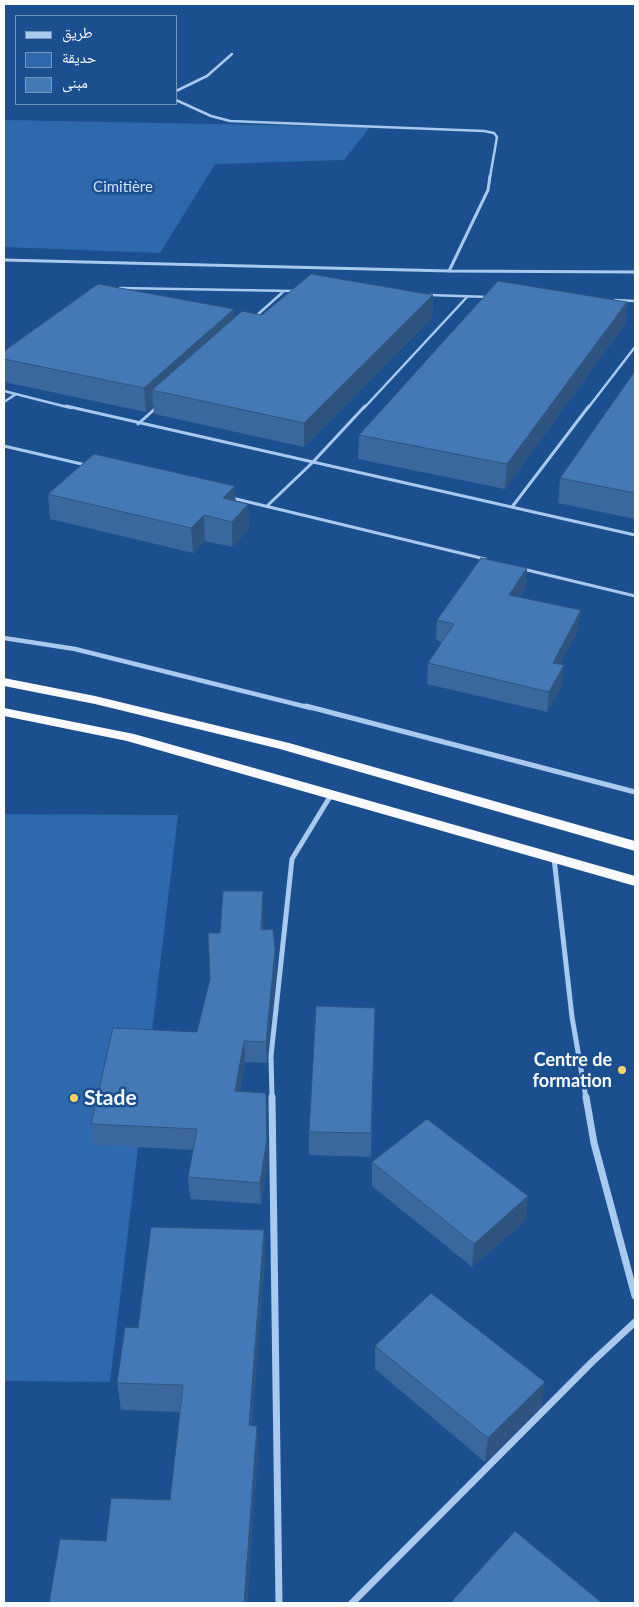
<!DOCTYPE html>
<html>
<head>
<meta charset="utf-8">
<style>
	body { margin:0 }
	#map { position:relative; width:639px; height:1607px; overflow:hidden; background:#1b4f8f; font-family:Lato,"Noto Naskh Arabic",sans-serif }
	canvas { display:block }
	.frame { position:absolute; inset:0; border:5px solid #fff; pointer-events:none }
	.legend { position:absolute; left:15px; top:15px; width:162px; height:90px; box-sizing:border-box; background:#1b4f8f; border:1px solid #7695bc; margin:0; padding:6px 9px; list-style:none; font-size:15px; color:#fff }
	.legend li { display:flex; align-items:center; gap:10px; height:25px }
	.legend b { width:25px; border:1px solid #7695bc }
</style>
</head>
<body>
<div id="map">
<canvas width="639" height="1607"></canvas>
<div class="frame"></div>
<ul class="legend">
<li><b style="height:6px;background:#a9c9ee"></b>طريق</li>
<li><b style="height:14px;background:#2e69ad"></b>حديقة</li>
<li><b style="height:14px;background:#4478b7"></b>مبنى</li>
</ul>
</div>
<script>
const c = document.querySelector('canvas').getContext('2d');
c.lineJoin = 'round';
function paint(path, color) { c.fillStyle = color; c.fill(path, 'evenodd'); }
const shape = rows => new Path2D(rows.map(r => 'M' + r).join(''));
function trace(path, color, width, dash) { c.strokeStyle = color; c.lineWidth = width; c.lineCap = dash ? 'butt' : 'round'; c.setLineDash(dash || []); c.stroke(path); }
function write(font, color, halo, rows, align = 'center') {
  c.font = font + ' Lato,sans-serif'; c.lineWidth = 5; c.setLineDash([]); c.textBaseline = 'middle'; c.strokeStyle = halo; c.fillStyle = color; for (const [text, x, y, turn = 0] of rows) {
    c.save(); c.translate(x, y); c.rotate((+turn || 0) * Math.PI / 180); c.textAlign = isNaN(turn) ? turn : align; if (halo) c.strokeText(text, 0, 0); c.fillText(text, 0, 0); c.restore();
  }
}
const green = shape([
	[4,120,370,127,344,160,215,164,160,253,4,247],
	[4,814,178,815,110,1382,4,1381]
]);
const serviceFar1 = shape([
	[120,288,293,291],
	[430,295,488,297],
	[615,300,635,301],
	[256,316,284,291],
	[4,391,71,408],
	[4,402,16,394],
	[364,408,467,297],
	[588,408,635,347]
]);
const service = shape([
	[66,406,635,535],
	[138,424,157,407],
	[4,446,86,465],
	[232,498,485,559],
	[267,506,312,463,365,406],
	[512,507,589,406],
	[523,569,635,596]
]);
const minorFar4 = shape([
	[176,91,207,76,232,54],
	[176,100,211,116,230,121,484,131,494,133,497,137,490,177]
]);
const minorFar3 = shape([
	[4,260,449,271,635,272],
	[449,271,488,190,490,176]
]);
const minorFar2 = shape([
	[4,638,75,649,311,708]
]);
const minorFar1 = shape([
	[306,706,635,792],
	[554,858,572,1017,586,1098],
	[272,1098,271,1056,292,859,331,795]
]);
const minor = shape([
	[272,1097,279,1603],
	[586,1097,594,1143,635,1296],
	[352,1603,592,1362,635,1322]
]);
const trunk = shape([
	[4,678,95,696,289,743,635,841,635,851,280,749,95,704,4,686,4,678],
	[4,708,134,734,635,876,635,886,127,741,4,716,4,708]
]);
const wall = shape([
	[433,295,432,318,304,447,154,414,153,405,146,412,4,382,4,351,234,317],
	[627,302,625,324,505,489,358,459,359,435],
	[635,371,635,519,558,503,560,478],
	[48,494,236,501,248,504,249,529,232,547,205,541,193,553,50,519],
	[527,568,525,588,519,597,578,630,560,664,562,686,547,712,427,684,428,663,442,642,436,640,437,620],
	[263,891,263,930,275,950,276,971,267,1063,245,1062,240,1091,268,1160,261,1204,190,1199,188,1177,193,1150,94,1145,91,1124,197,1032],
	[375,1008,371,1157,309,1155,309,1132],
	[372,1162,526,1220,472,1267,372,1186],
	[264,1230,265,1257,252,1425,257,1426,258,1452,247,1603,49,1603,106,1541,170,1500,180,1412,121,1410,117,1383,138,1328],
	[375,1346,542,1405,485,1462,375,1369]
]);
const shadedWall = shape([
	[433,295,432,318,304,447,304,423],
	[627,302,625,324,505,489,507,464],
	[234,309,235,332,152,390,153,405,146,412,144,388],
	[235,486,236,511,223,498],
	[248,504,249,529,232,547,232,522],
	[204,515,205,541,193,553,191,528],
	[527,568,525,588,507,615,509,595],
	[581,610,578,630,551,683,553,663],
	[564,665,562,686,547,712,549,692],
	[263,891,263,912,262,951,261,930],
	[275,950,276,971,267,1063,266,1042],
	[244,1041,245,1062,236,1112,235,1091],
	[266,1093,268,1160,261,1204,260,1183],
	[528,1196,526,1220,472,1267,474,1244],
	[264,1230,265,1257,250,1452,249,1425],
	[545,1382,542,1405,485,1462,488,1438],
	[257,1426,258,1452,247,1603,244,1603]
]);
const building = shape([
	[311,274,433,295,304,423,152,390,242,311,262,315,311,274],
	[498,281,627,302,507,464,359,435,498,281],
	[98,284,234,309,144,388,4,359,4,351,98,284],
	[635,371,635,493,560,478,635,371],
	[94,454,235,486,223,498,248,504,232,522,204,515,191,528,48,494,94,454],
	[481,558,527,568,509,595,581,610,553,663,564,665,549,692,428,663,454,624,437,620,481,558],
	[223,891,263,891,261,930,273,929,275,950,266,1042,244,1041,235,1091,266,1093,267,1139,260,1183,188,1177,197,1129,91,1124,113,1028,197,1032,210,979,208,933,220,933,223,891],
	[316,1006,375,1008,371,1133,309,1132,316,1006],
	[427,1119,528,1196,474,1244,372,1162,427,1119],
	[151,1227,264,1230,249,1425,257,1426,244,1603,49,1603,60,1539,106,1541,111,1498,170,1500,183,1385,117,1383,125,1327,138,1328,151,1227],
	[431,1293,545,1382,488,1438,375,1346,431,1293],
	[515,1531,602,1603,454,1603,452,1601,515,1531]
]);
const markers = [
	[622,1070,5,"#ffd166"],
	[74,1098,5,"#ffd166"]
];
const farParknames = [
	["Cimitière",123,187]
];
const poiNames = [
	["Centre de",612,1060],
	["formation",612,1081]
];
const nearPoinames = [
	["Stade",84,1098]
];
paint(green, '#2e69ad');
trace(serviceFar1, '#a9c9ee', 2.5);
trace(service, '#a9c9ee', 3);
trace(minorFar4, '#a9c9ee', 2.5);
trace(minorFar3, '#a9c9ee', 3);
trace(minorFar2, '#a9c9ee', 4.5);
trace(minorFar1, '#a9c9ee', 5);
trace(minor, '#a9c9ee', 7);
paint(trunk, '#f8faff');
paint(wall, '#3a679d');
paint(shadedWall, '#305480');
paint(building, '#4478b7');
trace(building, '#305480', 1);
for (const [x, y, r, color] of markers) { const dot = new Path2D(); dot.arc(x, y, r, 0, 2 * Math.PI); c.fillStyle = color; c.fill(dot); trace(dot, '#1b4f8f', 2); }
write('15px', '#cfe3fa', '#1b4f8f', farParknames);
write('bold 18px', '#fff', '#1b4f8f', poiNames, 'right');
write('bold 21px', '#fff', '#1b4f8f', nearPoinames, 'left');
</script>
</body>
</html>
